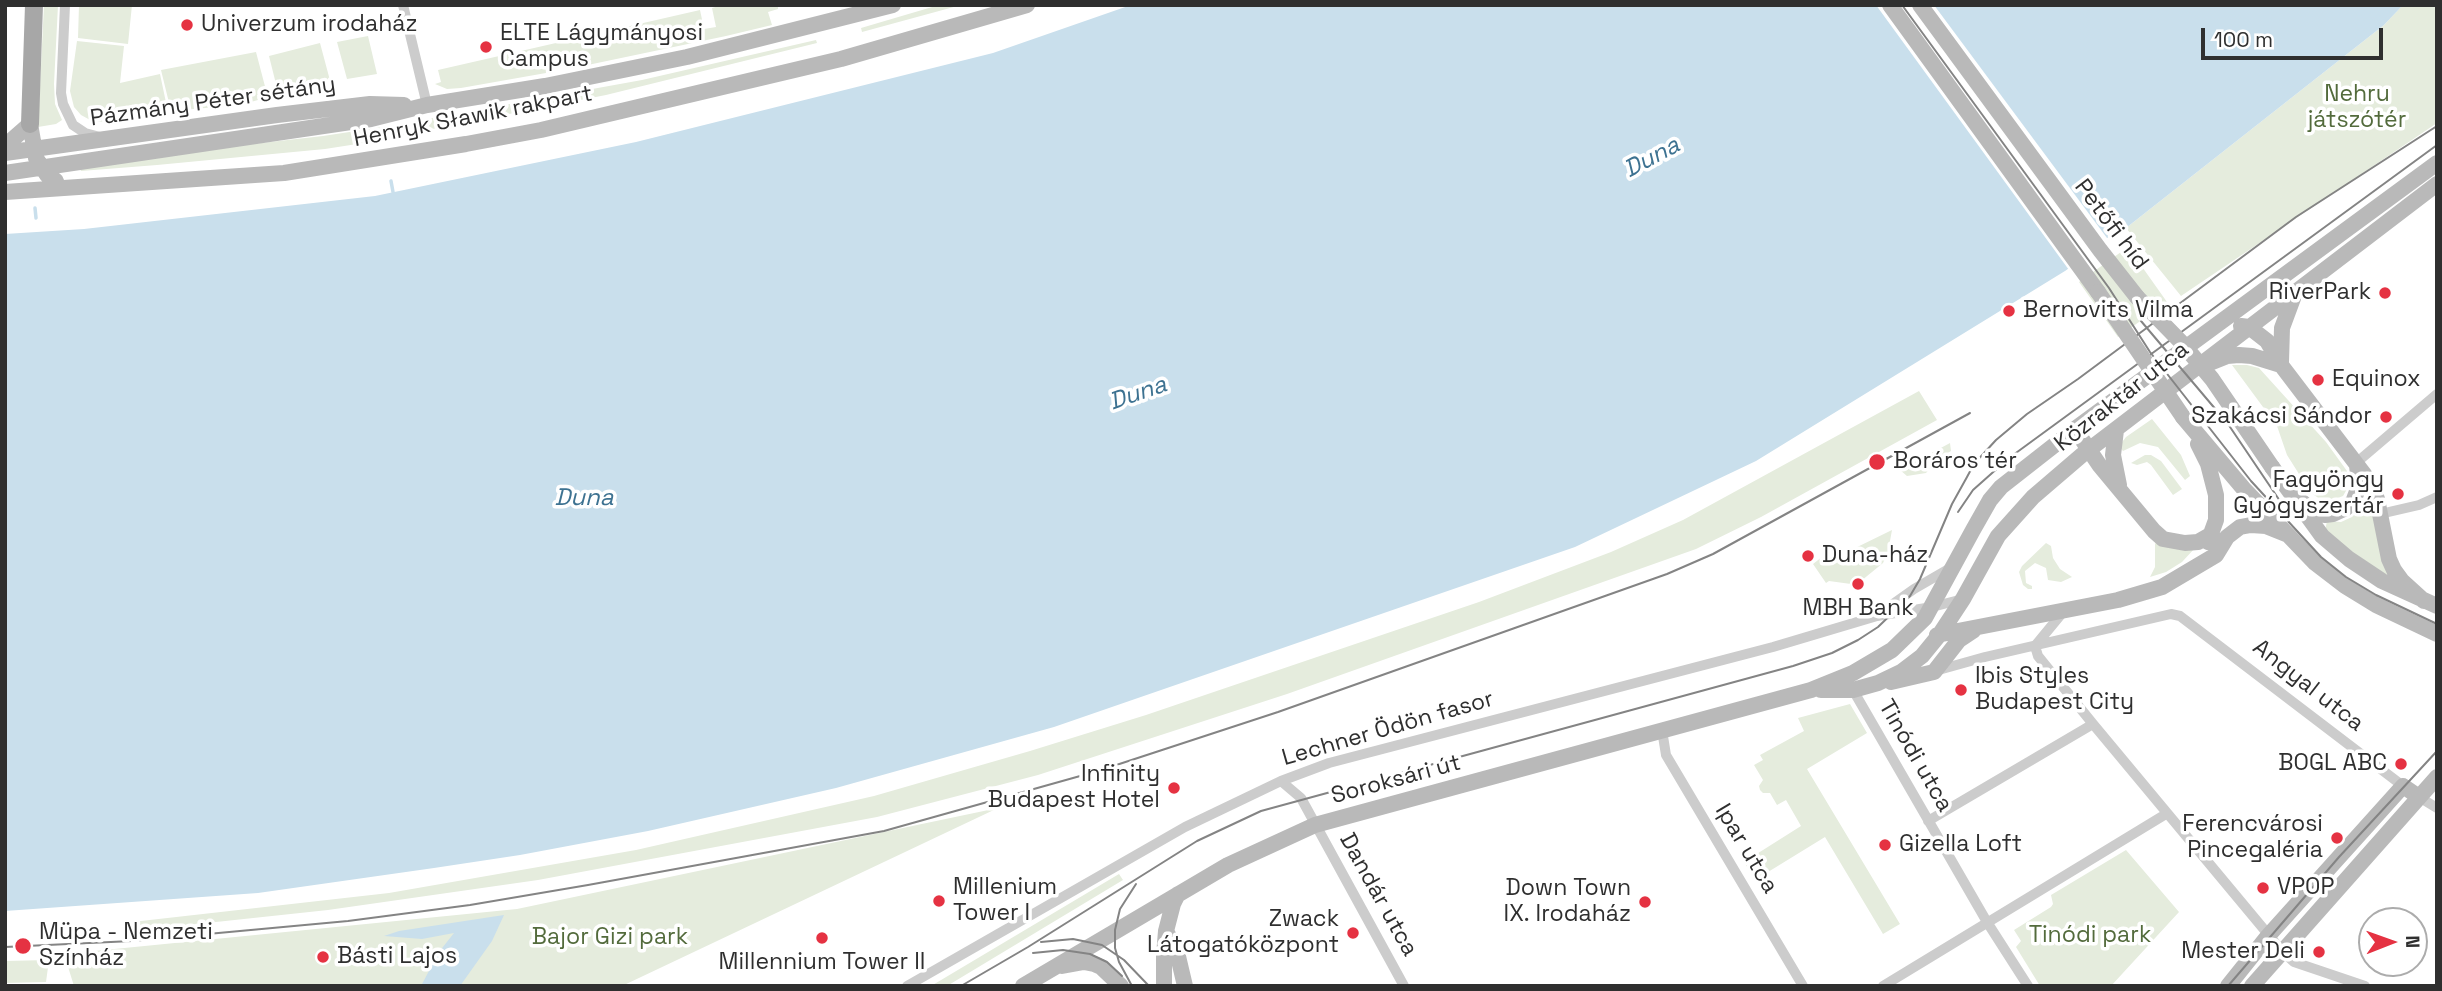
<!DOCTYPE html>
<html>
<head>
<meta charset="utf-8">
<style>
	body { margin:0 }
	#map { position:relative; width:2442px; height:991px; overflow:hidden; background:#fff; font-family:"Space Grotesk",sans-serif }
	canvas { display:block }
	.frame { position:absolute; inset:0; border:7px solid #2f2f2f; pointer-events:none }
	.north { position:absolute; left:2358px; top:907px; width:70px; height:70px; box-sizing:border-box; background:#fff; border:2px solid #acacac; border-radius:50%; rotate:89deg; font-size:19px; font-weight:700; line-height:28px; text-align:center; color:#2f2f2f }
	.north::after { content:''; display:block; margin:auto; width:24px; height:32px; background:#e53242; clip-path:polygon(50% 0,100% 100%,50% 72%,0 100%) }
	.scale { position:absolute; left:2201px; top:28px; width:182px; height:32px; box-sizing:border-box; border:4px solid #2f2f2f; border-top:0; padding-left:9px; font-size:21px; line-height:24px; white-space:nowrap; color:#2f2f2f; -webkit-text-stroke:5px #fff; paint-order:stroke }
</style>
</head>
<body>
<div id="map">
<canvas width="2442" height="991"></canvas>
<div class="frame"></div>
<div class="north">N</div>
<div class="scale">100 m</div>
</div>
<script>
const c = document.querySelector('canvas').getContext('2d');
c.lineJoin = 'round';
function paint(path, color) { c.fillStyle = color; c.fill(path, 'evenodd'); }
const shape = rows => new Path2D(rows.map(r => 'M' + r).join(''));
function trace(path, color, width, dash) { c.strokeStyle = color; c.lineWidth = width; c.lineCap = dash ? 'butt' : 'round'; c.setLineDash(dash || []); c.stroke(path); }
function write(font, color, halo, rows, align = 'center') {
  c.font = font + ' "Space Grotesk",sans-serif'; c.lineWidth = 7; c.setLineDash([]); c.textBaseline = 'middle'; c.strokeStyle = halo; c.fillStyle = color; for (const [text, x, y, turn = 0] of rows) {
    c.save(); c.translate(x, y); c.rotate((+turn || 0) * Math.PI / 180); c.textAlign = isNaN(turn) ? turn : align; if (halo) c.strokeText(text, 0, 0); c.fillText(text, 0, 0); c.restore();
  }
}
const green = shape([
	[44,5,58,5,54,84,55,104,62,120,56,124,38,127],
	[79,5,132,5,128,44,78,38],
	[722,5,778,5,778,9,768,12,772,25,726,36,583,66,580,55,545,62,546,73,461,88,447,89,435,84,441,82,438,70,700,10,704,29,716,27,712,8],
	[939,5,961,5,862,32,861,28],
	[2403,5,2437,5,2437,123,2181,296,2126,228,2384,25],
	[368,36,377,74,347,79,337,42],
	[816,40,817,43,606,95,412,133,410,122,642,80],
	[77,41,124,46,120,83,160,74,168,112,108,122,92,121,81,115,74,107,70,91],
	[320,43,332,88,287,95,286,91,278,92,269,56],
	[256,52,267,94,257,95,258,100,240,105,171,111,161,70],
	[402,124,404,135,386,139,384,129,368,131,370,142,325,149,157,165,81,171,80,169,173,153,323,136],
	[2128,247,2167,302,2118,337,2079,282],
	[2232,365,2247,365,2259,368,2326,442,2347,471,2347,489,2343,496,2330,501,2320,499,2311,493,2287,455,2277,426],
	[1919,391,1937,420,1761,517,1696,549,1287,694,1038,775,877,817,538,880,328,910,132,931,132,922,389,893,636,850,874,796,1030,751,1146,715,1479,602,1611,552,1683,520],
	[2152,419,2181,455,2190,476,2185,480,2158,447,2140,443,2123,451,2119,446,2126,437],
	[1950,443,1951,451,1937,460,1926,473,1907,476,1900,470],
	[2145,455,2151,455,2161,461,2182,489,2173,495,2151,465,2147,462,2137,465,2131,463],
	[2369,489,2388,576,2348,550,2325,531,2327,521,2341,522,2352,517,2359,510],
	[1892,530,1888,552,1883,563,1861,581,1851,584,1829,581,1826,583,1813,564,1827,553,1830,556,1843,548,1847,552],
	[2157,541,2195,548,2182,562,2166,572,2150,577,2155,567,2155,544],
	[2046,543,2051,546,2053,558,2060,569,2072,577,2061,582,2048,580,2046,568,2035,563,2025,571,2026,583,2032,586,2032,589,2028,589,2023,585,2019,572,2022,566],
	[1850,704,1867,733,1807,769,1900,924,1883,934,1825,837,1755,880,1744,862,1801,826,1786,800,1777,805,1770,793,1763,793,1760,790,1759,786,1763,780,1754,765,1763,760,1760,755,1804,731,1798,718],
	[998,808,622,986,74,986,64,954,517,909],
	[2126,850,2179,912,2111,986,2040,986,2016,947,2021,941,2014,930,2051,907,2053,904,2051,895],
	[1119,874,1123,880,947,986,931,986],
	[49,960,46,982,5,983,5,961]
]);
const water = shape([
	[1131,5,2403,5,2384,25,2126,228,2065,271,1756,461,1575,547,1054,727,836,788,648,831,520,855,434,868,258,893,5,911,5,234,84,229,375,196,636,142,993,53],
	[504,915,492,941,460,986,421,986,439,952,454,933,422,939,384,936,399,931]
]);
const pier = shape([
	[1876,5,1934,5,2107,238,2113,235,2116,240,2065,275,2069,270]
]);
const stream = shape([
	[391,181,393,192],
	[35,208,36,218]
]);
const street = shape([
	[65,5,61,93,63,104,73,125,85,133,100,137],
	[403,5,427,105],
	[2356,463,2437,394],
	[2380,514,2419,505,2437,497],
	[1883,611,1914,589,1952,567],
	[2035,646,2038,656,2093,724,2282,951,2294,962,2365,986],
	[2035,646,2063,612],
	[1935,671,1985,657,2171,614,2180,616,2403,786],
	[1853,690,1987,922,2028,986],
	[1662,730,1666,755,1803,986],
	[1281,781,1301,798,1404,986],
	[2419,797,2437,808],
	[1928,821,2093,724],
	[907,986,1185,827,1281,781,1329,763,1773,647,1877,616,1932,607,1963,599],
	[1883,986,2166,814]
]);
const secondary = shape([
	[1890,5,2098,292],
	[1920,5,2100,250,2137,297],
	[30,124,36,158,47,175,56,181],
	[5,146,30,124],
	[5,153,277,115,370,104,404,105],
	[5,173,371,119,427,105,545,86,687,57,893,5],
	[5,192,284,173,466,144,541,130,841,59,1027,5],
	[2241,326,2249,327,2267,341,2281,365,2364,474,2377,499,2389,559,2394,570,2402,581,2424,601],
	[2212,362,2227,356,2239,355,2252,356,2281,365],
	[2281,362,2282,328,2295,293],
	[2183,417,2243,488,2315,563,2345,586,2376,605,2437,634],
	[2075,429,2100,466,2154,531,2163,539,2185,543,2198,542,2212,534],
	[2116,430,2113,455,2119,485],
	[2198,444,2208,464,2216,495,2216,520,2208,542],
	[2272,467,2322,536,2349,559,2382,581,2437,606],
	[2302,502,2313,512,2325,515,2333,514,2346,508,2353,502,2359,486,2357,465],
	[1937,635,2118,600,2162,587,2216,555,2227,537,2240,527,2251,525,2266,526,2286,534],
	[1891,682,1934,672,1959,640,1974,630],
	[1821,690,1853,690,1878,683,1901,672,1922,656,1940,634,1963,599,1998,536,2033,497,2082,455,2437,184],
	[1166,931,1177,952,1185,986],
	[1062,966,1084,962,1094,964,1101,967,1121,986],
	[1023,986,1228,865,1315,825,1811,690,1853,673,1892,650,1925,618,1973,530,1990,500,2001,487,2075,429,2437,163],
	[1164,986,1164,956,1166,931,1173,904,1178,894],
	[2228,986,2268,936,2403,786,2419,797],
	[2252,986,2437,777]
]);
const primary = shape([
	[30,124,34,5]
]);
const tram = shape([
	[1902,5,2109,288,2150,352,2251,481,2321,557,2346,577,2376,595,2437,624],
	[2141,321,2228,424,2282,504],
	[1958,512,1973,490,2009,458,2437,145],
	[1041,942,1073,939,1102,945,1124,960,1149,986],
	[5,947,132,941,348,921,470,905,588,885,884,831,1098,771,1278,712,1667,574,1713,554,1970,413],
	[1033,953,1063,950,1090,954,1107,962,1122,976],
	[961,986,1028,947,1197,841,1261,811,1793,666,1832,653,1858,640,1878,627,1910,596,1920,579,1952,504,1967,477,1974,464,1996,440,2027,414,2078,379,2296,217,2437,126],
	[1132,986,1119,962,1115,948,1115,930,1120,909,1136,884],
	[2228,986,2339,857,2437,751]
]);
const secondaryBridge = shape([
	[2098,292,2183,417],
	[2137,297,2181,342,2212,379,2272,467]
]);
const markers = [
	[187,25,7,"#e53242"],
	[486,47,7,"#e53242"],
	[2385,293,7,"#e53242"],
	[2009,311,7,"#e53242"],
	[2318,380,7,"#e53242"],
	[2386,417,7,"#e53242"],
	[1877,462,9,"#e53242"],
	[2398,494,7,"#e53242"],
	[1808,556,7,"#e53242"],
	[1858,584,7,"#e53242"],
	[1961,690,7,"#e53242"],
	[2401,764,7,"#e53242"],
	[1174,788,7,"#e53242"],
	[2337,838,7,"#e53242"],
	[1885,845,7,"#e53242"],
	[2263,888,7,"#e53242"],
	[939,901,7,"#e53242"],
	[1645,902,7,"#e53242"],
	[1353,933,7,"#e53242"],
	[822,938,7,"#e53242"],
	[23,946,9,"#e53242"],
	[2319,952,7,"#e53242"],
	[323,957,7,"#e53242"]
];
const poiNames = [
	["Univerzum irodaház",201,25],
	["ELTE Lágymányosi",500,34],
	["Campus",500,60],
	["RiverPark",2371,293,"right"],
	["Bernovits Vilma",2023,311],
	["Equinox",2332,380],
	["Szakácsi Sándor",2372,417,"right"],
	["Boráros tér",1893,462],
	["Fagyöngy",2384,481,"right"],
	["Gyógyszertár",2384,507,"right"],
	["Duna-ház",1822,556],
	["MBH Bank",1858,609,"center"],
	["Ibis Styles",1975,677],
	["Budapest City",1975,703],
	["BOGL ABC",2387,764,"right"],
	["Infinity",1160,775,"right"],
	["Budapest Hotel",1160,801,"right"],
	["Ferencvárosi",2323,825,"right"],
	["Pincegaléria",2323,851,"right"],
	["Gizella Loft",1899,845],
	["Millenium",953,888],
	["Tower I",953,914],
	["VPOP",2277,888],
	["Down Town",1631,889,"right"],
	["IX. Irodaház",1631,915,"right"],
	["Zwack",1339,920,"right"],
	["Látogatóközpont",1339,946,"right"],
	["Müpa - Nemzeti",39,933],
	["Színház",39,959],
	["Mester Deli",2305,952,"right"],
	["Básti Lajos",337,957],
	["Millennium Tower II",822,963,"center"]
];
const parkNames = [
	["Nehru",2357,95],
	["játszótér",2357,121],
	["Tinódi park",2090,936],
	["Bajor Gizi park",610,938]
];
const streetNames = [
	["Pázmány Péter sétány",213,102,-8],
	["Henryk Sławik rakpart",473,117,-11],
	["Petőfi híd",2111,225,53],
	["Közraktár utca",2122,397,-38],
	["Angyal utca",2308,686,38],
	["Lechner Ödön fasor",1388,729,-16],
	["Tinódi utca",1915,756,60],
	["Soroksári út",1396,780,-15],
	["Ipar utca",1746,849,59],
	["Dandár utca",1378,895,61]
];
const waterNames = [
	["Duna",1652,158,-28],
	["Duna",1138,394,-19],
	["Duna",584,498]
];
paint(green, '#e5ecdd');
paint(water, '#c9dfec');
paint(pier, '#fff');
trace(stream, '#c9dfec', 3.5);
trace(street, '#ccc', 10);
trace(secondary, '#b9b9b9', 16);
trace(primary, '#a7a7a7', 18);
trace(tram, '#848484', 2);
trace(secondaryBridge, '#b9b9b9', 16);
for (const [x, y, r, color] of markers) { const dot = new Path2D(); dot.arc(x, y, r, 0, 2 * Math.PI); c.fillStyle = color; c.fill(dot); trace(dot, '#fff', 2.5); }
write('23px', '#2f2f2f', '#fff', poiNames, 'left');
write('23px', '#536b3c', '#fff', parkNames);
write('23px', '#2f2f2f', '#fff', streetNames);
write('italic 24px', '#3d7291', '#fff', waterNames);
</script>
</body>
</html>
